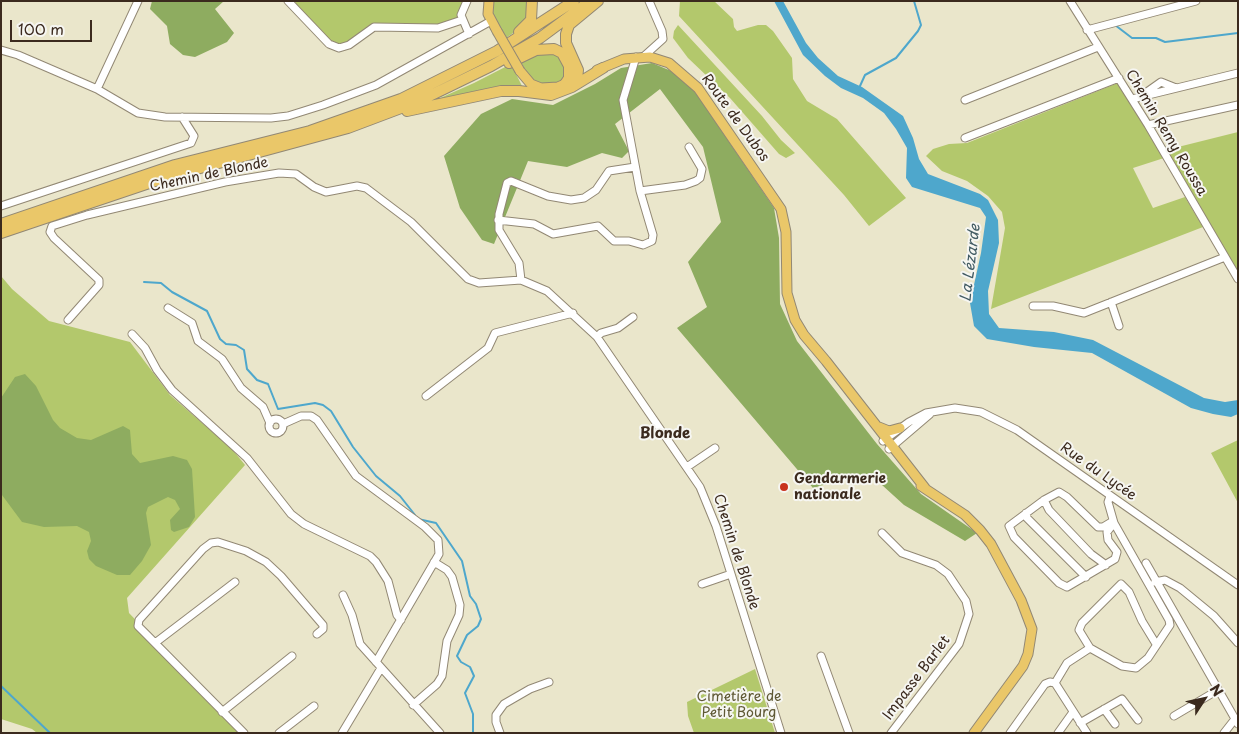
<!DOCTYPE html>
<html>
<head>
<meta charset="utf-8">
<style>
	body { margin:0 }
	#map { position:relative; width:1239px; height:734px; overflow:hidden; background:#eae6cb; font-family:"Playpen Sans",sans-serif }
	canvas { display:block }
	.frame { position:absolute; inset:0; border:2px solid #3b2a1e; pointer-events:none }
	.north { position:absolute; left:1179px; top:674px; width:50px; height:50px; -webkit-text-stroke:4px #f6f6f2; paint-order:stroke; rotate:55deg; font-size:14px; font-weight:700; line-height:20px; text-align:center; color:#3b2a1e }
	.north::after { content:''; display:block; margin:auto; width:18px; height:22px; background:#3b2a1e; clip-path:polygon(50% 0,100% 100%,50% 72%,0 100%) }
	.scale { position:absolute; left:10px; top:20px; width:82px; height:22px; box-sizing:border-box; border:2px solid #3b2a1e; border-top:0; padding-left:6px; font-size:15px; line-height:18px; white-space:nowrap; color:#3b2a1e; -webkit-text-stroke:4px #f6f6f2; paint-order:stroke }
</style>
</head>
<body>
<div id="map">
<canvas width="1239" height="734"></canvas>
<div class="frame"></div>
<div class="north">N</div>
<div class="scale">100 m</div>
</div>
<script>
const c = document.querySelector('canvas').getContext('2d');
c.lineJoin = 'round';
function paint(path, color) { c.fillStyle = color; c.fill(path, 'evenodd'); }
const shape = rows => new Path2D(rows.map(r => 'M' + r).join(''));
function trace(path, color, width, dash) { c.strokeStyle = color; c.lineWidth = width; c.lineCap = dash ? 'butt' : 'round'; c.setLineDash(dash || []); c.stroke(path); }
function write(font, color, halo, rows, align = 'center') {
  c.font = font + ' "Playpen Sans",sans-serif'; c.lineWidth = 4; c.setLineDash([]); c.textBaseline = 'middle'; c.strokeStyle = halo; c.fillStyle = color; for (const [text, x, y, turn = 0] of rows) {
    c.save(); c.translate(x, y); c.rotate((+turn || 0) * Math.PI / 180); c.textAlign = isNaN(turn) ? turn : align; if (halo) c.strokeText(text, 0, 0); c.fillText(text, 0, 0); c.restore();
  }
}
const green = shape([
	[297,1,467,1,462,20,447,26,379,26,349,45,329,44,292,6],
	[494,1,528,1,530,7,523,26,506,38,493,13],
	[680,1,714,1,733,19,734,27,737,31,758,25,766,25,773,31,792,58,793,79,807,101,837,119,906,198,869,226,844,195,679,16],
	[678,25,762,116,781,140,795,153,786,158,779,154,730,98,688,58,673,38,674,31],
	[553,52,564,60,565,78,557,83,544,84,531,79,520,61,534,55],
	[511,64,523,88,438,99,474,83],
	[1118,83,1164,158,1133,168,1153,208,1185,197,1203,227,991,309,1005,228,1002,212,988,196,967,181,942,171,926,156,933,149,949,144,967,143],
	[1238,132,1238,274,1166,150],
	[1,276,12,289,49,321,130,342,170,395,232,449,245,465,127,598,129,613,244,733,37,733,32,729,1,719],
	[1238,440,1238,503,1211,453],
	[755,669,775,733,694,733,688,716,687,702]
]);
const forest = shape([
	[152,1,224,1,215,9,234,33,227,42,195,57,183,55,170,44,167,26,150,9],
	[652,63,676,73,694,90,774,208,779,238,780,304,797,341,877,444,921,494,977,533,965,541,904,505,871,475,847,478,813,488,677,328,707,307,688,262,721,222,703,147,660,89,615,124,629,151,622,158,602,153,567,167,528,161,494,244,482,240,460,208,444,156,481,114,512,99,553,105,595,84,621,68],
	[25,374,36,386,53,420,60,428,77,438,91,440,123,426,130,430,132,454,140,463,173,456,187,460,192,469,195,517,189,527,174,532,171,530,170,520,180,509,175,500,168,497,148,507,146,513,151,545,142,561,130,575,117,575,96,566,89,559,87,551,91,541,89,532,77,526,44,527,22,522,2,495,1,398,15,377]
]);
const water = shape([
	[774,1,783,1,806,43,818,58,838,76,862,87,903,116,913,138,919,159,928,174,980,194,988,200,998,220,999,243,988,291,989,314,999,328,1054,332,1093,340,1204,398,1225,402,1238,400,1238,414,1231,417,1213,414,1191,408,1092,353,1034,347,987,339,974,326,970,303,981,253,986,217,980,208,912,187,906,178,907,148,896,129,884,113,863,98,841,88,825,76,803,55]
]);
const stream = shape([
	[1115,25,1132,38,1156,38,1165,42,1238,33],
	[860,86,865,75,896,58,918,31,921,25,914,1],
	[144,282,161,283,172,292,207,311,220,339,226,344,236,345,244,350,247,369,257,380,268,384,278,409,315,403,323,405,331,411,353,447,376,476,400,496,415,515],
	[418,519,436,523,462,561,470,596,476,604,481,619,478,626,467,635,457,656,461,662,470,667,474,676,465,693,473,714,473,733],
	[1,686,50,733]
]);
const minor = shape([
	[288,1,329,44,339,48,349,45,374,27,438,28,462,20],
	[467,1,461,15,469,34],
	[1070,1,1148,125,1238,279],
	[1087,30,1196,1],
	[1,50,18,55,97,89,138,113,165,117,271,118,288,116,323,105,376,85,491,21],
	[643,57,663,39,662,31,649,1],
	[97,89,138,1],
	[1144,94,1161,82,1176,88],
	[1132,99,1238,73],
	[965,100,1098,47],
	[1148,125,1238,105],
	[965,138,1119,78],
	[640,191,685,185,696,181,700,178,702,169,689,147],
	[1,206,191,143,194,136,182,117],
	[498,220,534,224,553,234,598,226,614,241,629,241,643,245,652,241,653,235,640,191,623,100,636,57],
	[521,280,519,263,499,230,499,214,507,183,511,181,548,196,571,200,584,198,596,190,609,171,635,167],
	[1111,302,1119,326],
	[1033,306,1053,306,1084,313,1225,257],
	[168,308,192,323,198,341,222,359,241,388,263,407,270,423],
	[68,320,99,285,99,280,54,238,50,232,52,226,87,215,225,182,279,173,296,174,314,187,326,192,357,186,366,188,411,222,468,279,479,283,521,280,547,291,597,337,700,487,716,526,781,733],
	[132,334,145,348,157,370,172,390,247,458,291,514,304,524,370,556,376,562,388,581,397,615,401,620],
	[597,337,601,333,618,328,633,317],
	[426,396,488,348,495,333,573,313],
	'269 426a7 7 0 1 1 14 0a7 7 0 1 1-14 0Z',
	[283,424,301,416,311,416,317,420,356,476,425,527,438,540,439,554,376,662],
	[883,441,909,422,926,413,955,408,981,412,1017,430,1238,585],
	[889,449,930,414],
	[687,467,715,448],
	[1110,496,1108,502,1114,523,1169,620,1170,625,1148,658,1136,668,1122,666,1090,648,1079,630,1082,623,1121,584,1129,592,1142,621,1156,644],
	[1044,500,1049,510,1091,554,1106,565],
	[1026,513,1027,518,1086,577],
	[1113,521,1103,527,1098,527,1067,497,1059,492,1044,500,1009,526,1014,537,1059,583,1067,587,1115,559,1117,552,1108,540,1107,532,1114,523],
	[882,533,902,553,936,565,948,574,966,601,969,614,959,644,891,733],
	[1146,563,1238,724],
	[1155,582,1165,580,1180,588,1214,616,1238,643],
	[702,584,731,574],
	[343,595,352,615,360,644,440,733],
	[155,643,235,582],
	[821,656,849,733],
	[1055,683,1067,663,1090,648],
	[413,705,437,684,442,676,447,641,459,615,460,605,452,577,447,570,434,562],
	[1104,709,1115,724],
	[222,712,292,656],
	[1174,716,1218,690],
	[1080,723,1122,699,1138,720],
	[244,733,147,635,138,626,139,620,203,549,211,543,218,542,246,551,266,562,281,576,323,625,323,629,317,634],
	[279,733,314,706],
	[342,733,381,668],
	[500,733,496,722,496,715,504,704,530,689,549,682],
	[1010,733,1045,684,1050,682,1055,683,1087,733],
	[1058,733,1073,712],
	[1224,733,1235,719]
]);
const major = shape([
	[489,1,488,14,497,31],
	[597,70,624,59,650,57,669,63,698,88,781,209,786,232,787,293,795,320,804,335,826,361,925,488],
	[520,71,531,84,541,88,558,87,572,81],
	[879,427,889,431,900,428],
	[921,486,965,515,980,530,991,544,1021,600,1032,629,1028,654,1023,666,974,733]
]);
const highway = shape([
	[519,32,531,20,532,1],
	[509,63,536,50,554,49,562,53,569,66,569,78,565,84],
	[577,79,578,70,566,43,566,34,569,25,598,1],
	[407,111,501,91,519,91,551,95,572,87,603,68],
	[1,224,175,165,310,131,401,99,497,51,574,1],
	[1,233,167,177,348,128,417,102,491,66,540,38,590,1]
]);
const majorBridge = shape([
	[497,31,520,71]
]);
const markers = [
	[784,487,5,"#c8321e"]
];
const streetNames = [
	["Route de Dubos",735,118,54],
	["Chemin Remy Roussa",1166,133,59],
	["Chemin de Blonde",209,175,-12],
	["Rue du Lycée",1098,472,35],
	["Chemin de Blonde",736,552,72],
	["Impasse Barlet",917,678,-53]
];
const poiNames = [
	["Gendarmerie",794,479],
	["nationale",794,495]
];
const parkNames = [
	["Cimetière de",739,697],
	["Petit Bourg",739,713]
];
const waterNames = [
	["La Lézarde",971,263,-83]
];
const neighbourhoodNames = [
	["Blonde",665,434]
];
paint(green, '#b3c86c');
paint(forest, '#8eac60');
paint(water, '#4ea7cc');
trace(stream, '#4ea7cc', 2);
trace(minor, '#928874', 9);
trace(major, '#928874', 11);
trace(highway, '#928874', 12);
trace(minor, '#fff', 7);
trace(major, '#eac769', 9);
trace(highway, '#eac769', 10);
trace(majorBridge, '#928874', 11, []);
trace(majorBridge, '#eac769', 9);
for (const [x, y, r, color] of markers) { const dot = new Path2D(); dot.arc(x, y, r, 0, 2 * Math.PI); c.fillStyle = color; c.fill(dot); trace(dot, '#f6f6f2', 2); }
write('14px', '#3b2a1e', '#f6f6f2', streetNames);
write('bold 14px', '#3b2a1e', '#f6f6f2', poiNames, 'left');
write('14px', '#5f5935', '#f6f6f2', parkNames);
write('italic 15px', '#435c64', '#f6f6f2', waterNames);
write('bold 15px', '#3b2a1e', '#f6f6f2', neighbourhoodNames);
</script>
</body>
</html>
